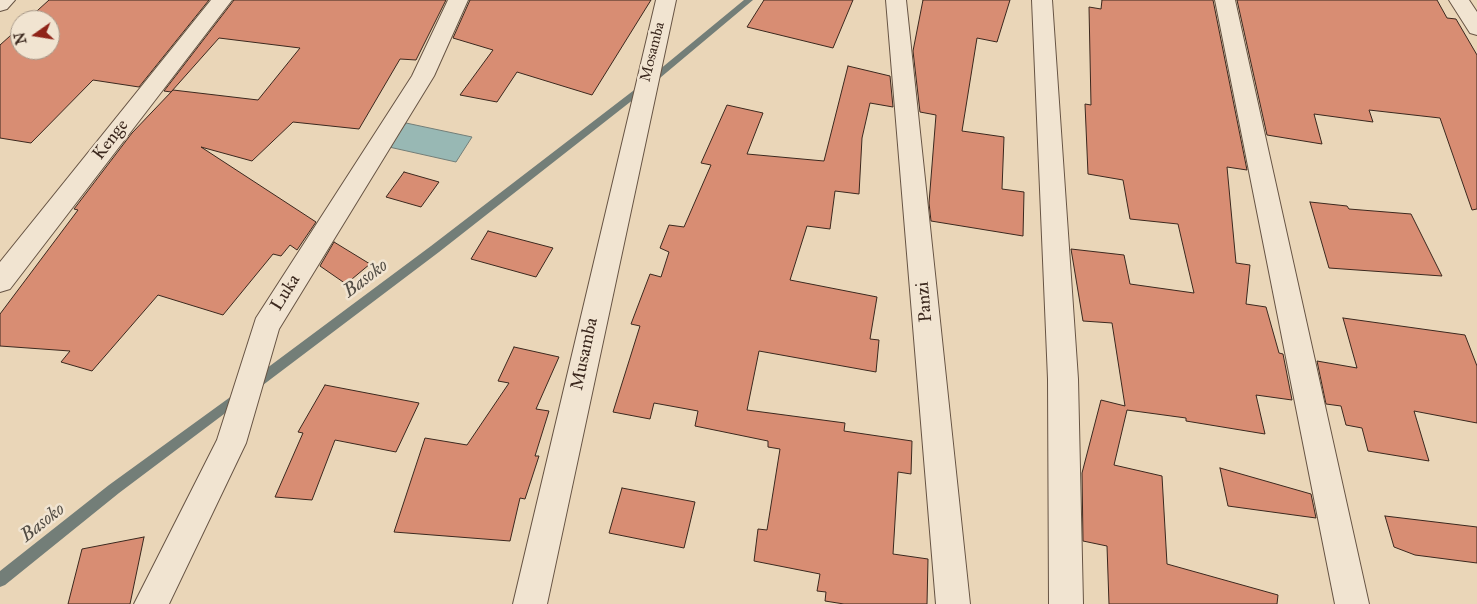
<!DOCTYPE html>
<html>
<head>
<meta charset="utf-8">
<style>
	body { margin:0 }
	#map { position:relative; width:1477px; height:604px; overflow:hidden; background:#ead6b8; font-family:"IM FELL Great Primer",serif }
	canvas { display:block }
	.north { position:absolute; left:10px; top:10px; width:50px; height:50px; box-sizing:border-box; background:#f1e4d1; border:1px solid #a89989; border-radius:50%; rotate:257deg; font-size:14px; font-weight:700; line-height:20px; text-align:center; color:#3b281e }
	.north::after { content:''; display:block; margin:auto; width:18px; height:22px; background:#8f2418; clip-path:polygon(50% 0,100% 100%,50% 72%,0 100%) }
</style>
</head>
<body>
<div id="map">
<canvas width="1477" height="604"></canvas>
<div class="north">N</div>
</div>
<script>
const c = document.querySelector('canvas').getContext('2d');
c.lineJoin = 'round';
function paint(path, color) { c.fillStyle = color; c.fill(path, 'evenodd'); }
const shape = rows => new Path2D(rows.map(r => 'M' + r).join(''));
function trace(path, color, width, dash) { c.strokeStyle = color; c.lineWidth = width; c.lineCap = dash ? 'butt' : 'round'; c.setLineDash(dash || []); c.stroke(path); }
function write(font, color, halo, rows, align = 'center') {
  c.font = font + ' "IM FELL Great Primer",serif'; c.lineWidth = 5; c.setLineDash([]); c.textBaseline = 'middle'; c.strokeStyle = halo; c.fillStyle = color; for (const [text, x, y, turn = 0] of rows) {
    c.save(); c.translate(x, y); c.rotate((+turn || 0) * Math.PI / 180); c.textAlign = isNaN(turn) ? turn : align; if (halo) c.strokeText(text, 0, 0); c.fillText(text, 0, 0); c.restore();
  }
}
const water = shape([
	[406,123,472,137,456,162,389,147,406,123]
]);
const stream = shape([
	[744,0,753,0,648,88,439,252,259,388,255,389,251,388,249,384,251,380,431,246,642,84,744,0],
	[240,390,244,391,246,395,244,399,119,493,5,585,0,587,0,571,109,485,240,390]
]);
const building = shape([
	[49,0,209,0,139,87,93,80,31,143,0,138,0,45,20,27,20,50,50,50,50,20,27,20,49,0],
	[234,0,446,0,416,60,400,59,359,129,293,122,252,161,201,147,316,222,297,250,290,245,281,256,273,254,223,315,158,295,92,371,61,362,70,351,0,346,0,314,78,210,74,209,132,133,173,90,258,100,300,48,219,38,171,92,164,91,234,0],
	[470,0,651,0,592,95,517,72,497,102,460,95,493,50,453,38,470,0],
	[764,0,853,0,833,48,747,27,764,0],
	[923,0,1010,0,997,42,977,38,962,131,1004,137,1002,189,1024,192,1023,236,931,221,929,203,936,115,920,112,913,51,923,0],
	[1102,0,1213,0,1247,170,1227,167,1236,263,1250,265,1246,304,1266,307,1279,353,1283,354,1292,400,1256,395,1265,434,1186,421,1186,418,1127,410,1114,465,1162,476,1167,564,1278,595,1277,604,1109,604,1107,546,1083,541,1082,473,1101,400,1125,406,1112,323,1083,321,1071,249,1124,255,1130,284,1194,293,1178,224,1130,219,1123,180,1088,174,1085,104,1091,105,1089,7,1101,9,1102,0],
	[1237,0,1437,0,1447,18,1456,19,1477,55,1477,209,1472,210,1440,118,1369,110,1373,122,1314,114,1322,144,1267,135,1237,0],
	[848,66,890,76,893,107,870,103,862,138,859,194,835,191,830,229,807,226,790,280,877,297,870,339,879,340,876,372,759,351,747,410,845,423,844,431,912,441,911,474,898,472,893,554,928,559,927,604,844,604,825,601,826,592,817,591,820,574,754,561,758,529,767,530,780,449,768,447,768,441,695,426,698,411,654,403,650,419,613,412,640,326,631,324,650,274,661,277,669,252,660,248,669,225,684,227,711,165,701,163,727,105,763,113,747,154,824,161,848,66],
	[404,172,439,182,421,207,386,197,404,172],
	[1310,202,1347,206,1349,209,1411,214,1442,276,1329,268,1310,202],
	[488,231,553,248,536,277,471,259,488,231],
	[334,242,370,264,346,284,320,266,334,242],
	[1343,318,1465,335,1477,366,1477,423,1414,411,1429,461,1368,451,1362,428,1346,425,1341,406,1326,404,1317,361,1357,368,1343,318],
	[514,347,559,357,536,409,549,411,535,456,539,456,525,499,520,498,510,541,394,532,425,438,467,445,509,383,498,381,514,347],
	[325,385,419,403,396,452,335,440,312,500,275,497,303,433,298,432,325,385],
	[1220,468,1311,494,1316,518,1228,506,1220,468],
	[622,488,695,502,684,548,609,533,622,488],
	[1385,516,1477,527,1477,563,1415,555,1394,547,1385,516],
	[144,537,130,604,68,604,82,549,144,537]
]);
const minor = shape([
	[0,0,15,0,7,9,0,11,0,0],
	[211,0,232,0,10,289,0,292,0,262,211,0],
	[448,0,468,0,434,76,279,329,246,443,169,604,134,604,217,440,256,318,412,76,448,0],
	[656,0,676,0,547,604,513,604,656,0],
	[886,0,906,0,970,604,936,604,886,0],
	[1032,0,1052,0,1078,379,1083,604,1049,604,1048,379,1032,0],
	[1215,0,1235,0,1369,604,1335,604,1215,0],
	[1449,0,1469,0,1477,12,1477,35,1470,33,1449,0]
]);
const farStreetnames = [
	["Mosamba",653,52,-76]
];
const streetNames = [
	["Kenge",111,140,-52],
	["Luka",286,293,-58],
	["Panzi",925,302,-95],
	["Musamba",585,354,-78]
];
const waterNames = [
	["Basoko",366,279,-37],
	["Basoko",43,523,-38]
];
paint(water, '#98b8b4');
trace(water, '#737e78', 1);
paint(stream, '#737e78');
paint(building, '#d88d73');
trace(building, '#3b281e', 1);
trace(minor, '#675444', 2);
paint(minor, '#f1e4d1');
write('15px', '#3b281e', '#f1e4d1', farStreetnames);
write('18px', '#3b281e', '#f1e4d1', streetNames);
write('italic 19px', '#524c44', '#f1e4d1', waterNames);
</script>
</body>
</html>
